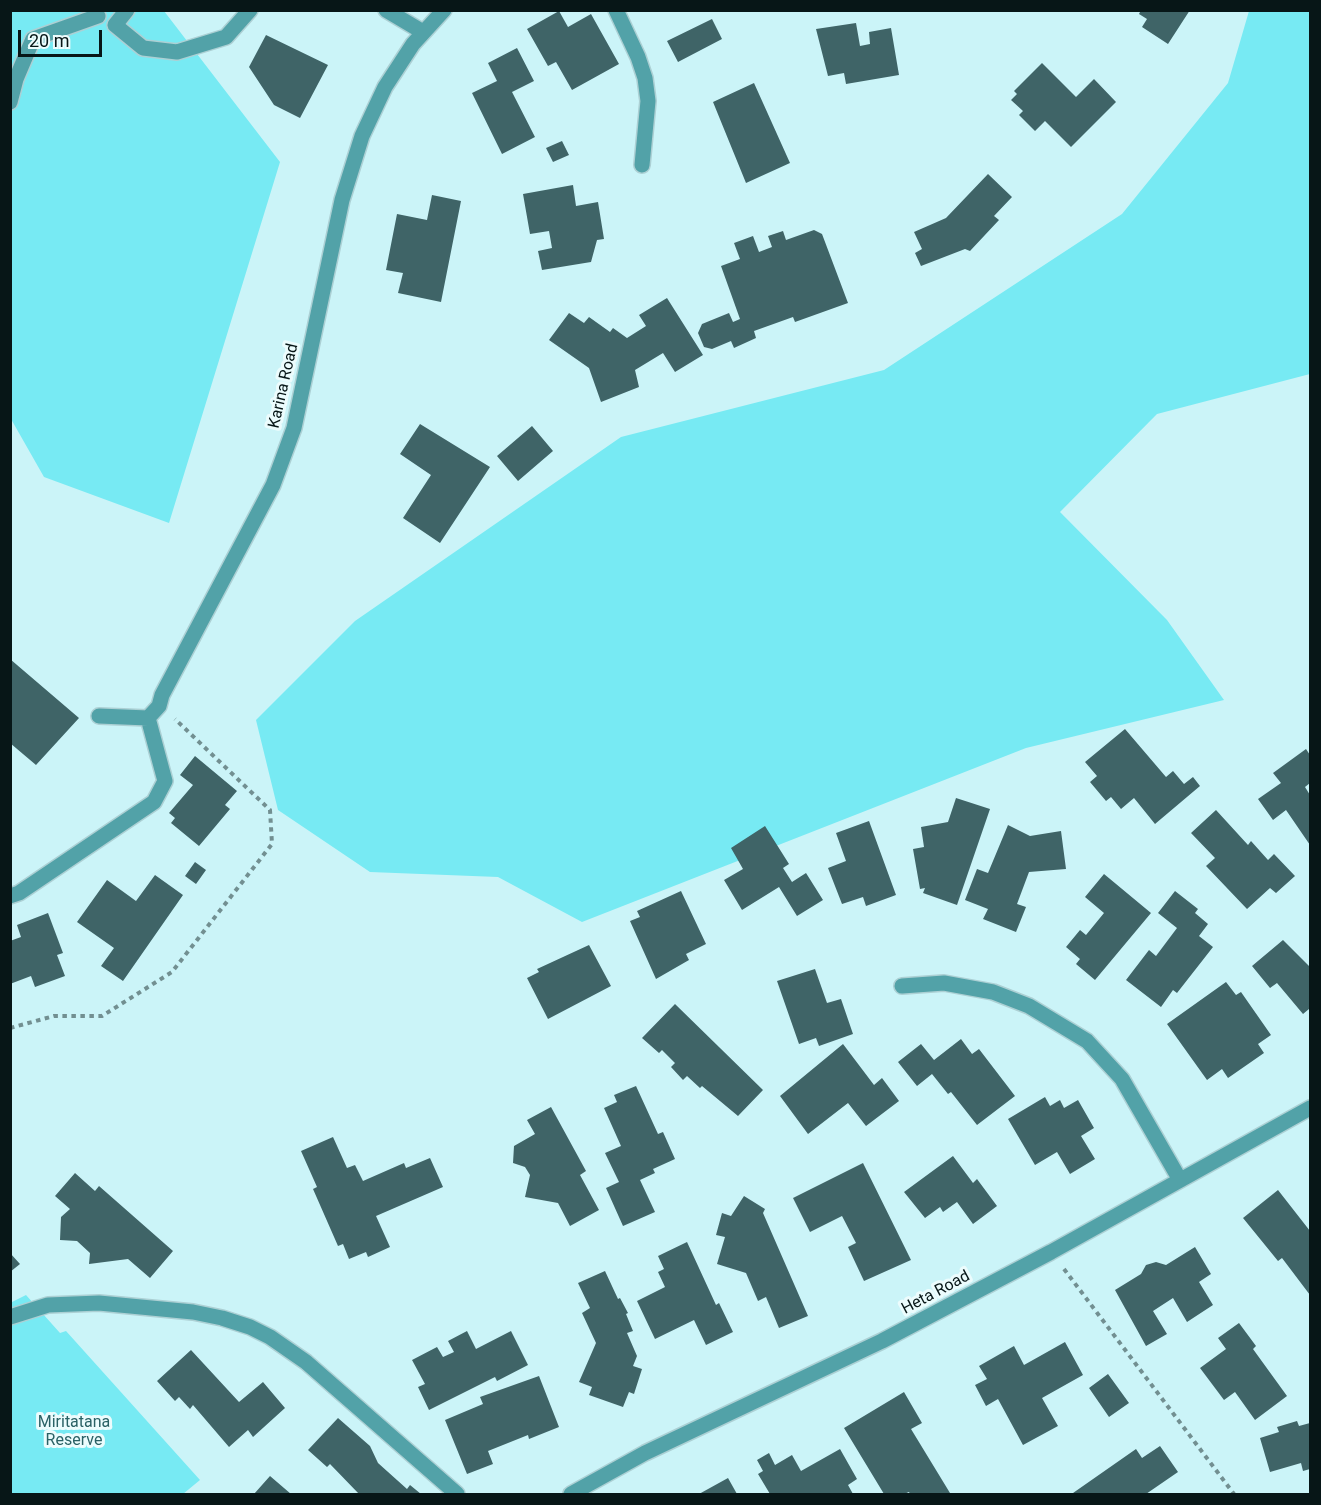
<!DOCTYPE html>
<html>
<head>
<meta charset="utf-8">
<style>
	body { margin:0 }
	#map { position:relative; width:1321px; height:1505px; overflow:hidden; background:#cbf4f8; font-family:Roboto,sans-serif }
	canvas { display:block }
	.frame { position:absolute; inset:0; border:12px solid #071617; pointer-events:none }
	.scale { position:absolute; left:18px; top:30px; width:84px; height:27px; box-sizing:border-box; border:3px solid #071617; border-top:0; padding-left:8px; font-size:18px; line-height:21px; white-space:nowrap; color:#071617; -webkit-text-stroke:4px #ecfcfd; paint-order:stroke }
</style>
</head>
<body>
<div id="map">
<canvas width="1321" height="1505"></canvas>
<div class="frame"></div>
<div class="scale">20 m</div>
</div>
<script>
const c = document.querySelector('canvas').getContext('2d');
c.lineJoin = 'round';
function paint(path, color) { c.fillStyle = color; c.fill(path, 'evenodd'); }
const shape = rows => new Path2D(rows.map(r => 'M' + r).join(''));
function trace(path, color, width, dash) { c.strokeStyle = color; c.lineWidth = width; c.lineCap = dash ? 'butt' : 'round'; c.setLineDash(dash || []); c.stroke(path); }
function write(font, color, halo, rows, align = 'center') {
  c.font = font + ' Roboto,sans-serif'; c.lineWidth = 6; c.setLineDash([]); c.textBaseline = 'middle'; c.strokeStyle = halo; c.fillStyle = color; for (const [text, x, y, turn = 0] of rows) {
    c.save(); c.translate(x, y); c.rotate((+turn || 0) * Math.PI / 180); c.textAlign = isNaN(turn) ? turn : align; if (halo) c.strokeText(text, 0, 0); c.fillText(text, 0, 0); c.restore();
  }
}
const green = shape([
	[10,11,164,11,280,162,169,523,44,477,11,419],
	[1249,11,1310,11,1310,374,1157,414,1060,512,1167,620,1224,700,1026,748,582,922,498,877,370,872,278,810,256,720,355,621,621,437,884,370,1122,214,1228,83],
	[26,1295,60,1333,66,1331,200,1480,183,1494,11,1494,10,1303]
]);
const building = shape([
	[1141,10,1190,10,1168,44,1142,27,1147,19,1139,14],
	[559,11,568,27,591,14,619,64,572,90,556,62,548,66,527,29],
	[712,19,722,39,678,62,667,41],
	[856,23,860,46,870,44,869,32,891,28,899,75,846,84,844,73,828,76,816,29],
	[266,35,328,65,300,118,274,105,249,67],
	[517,48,534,81,512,92,535,137,502,154,472,93,497,81,488,63],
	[1042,63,1076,97,1094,79,1116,102,1071,147,1045,121,1035,131,1019,115,1023,111,1011,100,1017,94,1014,91],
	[754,83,790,163,746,183,713,102],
	[562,141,569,155,553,162,546,148],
	[988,174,1012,197,994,216,999,220,970,251,965,249,921,266,915,253,922,249,914,232,946,218],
	[573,185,576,206,598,202,604,239,597,240,591,262,542,270,538,251,552,248,549,231,530,234,523,194],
	[432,195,461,201,441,302,398,293,403,273,386,270,397,214,427,220],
	[814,230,822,234,848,303,795,322,793,317,754,331,756,338,734,348,731,341,712,349,704,347,698,333,702,324,729,313,733,322,740,319,721,266,740,259,734,243,753,236,759,252,772,247,768,236,783,231,786,240],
	[667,298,703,355,675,372,663,353,635,370,639,387,601,402,589,368,549,340,569,313,584,323,589,317,610,332,613,328,627,338,646,326,639,315],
	[420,424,490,467,440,543,403,518,431,475,400,454],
	[532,426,553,451,518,481,497,456],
	[10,659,79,718,36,765,10,743],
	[1125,729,1166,777,1173,771,1184,784,1193,777,1200,786,1155,824,1134,798,1121,809,1111,797,1106,801,1090,782,1097,776,1085,762],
	[1306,749,1310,755,1310,783,1305,787,1310,795,1310,845,1286,810,1273,820,1258,799,1281,783,1273,773],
	[195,756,237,791,225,805,230,809,199,846,171,823,175,818,169,813,193,785,180,775],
	[956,798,990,809,957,905,923,893,925,888,920,889,913,849,924,847,921,827,948,822],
	[1216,810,1248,845,1251,841,1268,860,1274,854,1295,876,1276,893,1270,888,1247,909,1206,866,1215,858,1191,833],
	[869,821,896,895,866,906,863,897,842,904,828,868,846,861,836,833],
	[1008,825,1030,836,1061,831,1066,869,1029,872,1017,904,1026,907,1016,932,983,919,988,909,965,900,977,869,988,873],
	[765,826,789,864,783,868,792,882,806,873,823,900,797,916,779,887,742,910,724,880,743,869,731,848],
	[195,862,206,870,196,884,185,876],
	[1104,874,1151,913,1095,980,1076,964,1080,959,1066,947,1080,930,1086,935,1104,913,1085,897],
	[155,875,183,895,123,981,101,966,114,948,77,922,107,880,136,901],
	[681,891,706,944,686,954,689,960,656,979,630,921,640,917,637,911],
	[1175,891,1198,909,1195,913,1208,924,1199,936,1213,947,1177,993,1173,990,1161,1007,1126,980,1149,950,1156,956,1177,928,1158,913],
	[48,913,63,953,57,955,65,976,35,987,31,976,10,984,10,941,21,937,17,925],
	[1283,940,1310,967,1310,1011,1309,1009,1303,1014,1277,983,1270,988,1252,966],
	[589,945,611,986,548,1019,527,978,539,972,537,969],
	[815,969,827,1003,841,999,853,1034,819,1046,816,1038,799,1044,777,981],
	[1226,982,1236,995,1241,992,1271,1035,1258,1044,1264,1053,1228,1078,1222,1069,1207,1080,1167,1024],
	[675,1004,763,1090,738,1116,702,1086,700,1088,687,1076,683,1080,671,1067,675,1063,662,1050,659,1053,642,1038],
	[961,1039,972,1054,979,1049,1015,1096,977,1125,951,1092,948,1094,932,1074,917,1086,898,1062,921,1044,934,1060],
	[843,1044,874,1085,882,1078,899,1101,866,1126,848,1103,808,1134,780,1096],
	[636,1086,658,1134,663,1132,675,1159,653,1169,655,1173,640,1180,655,1212,623,1226,606,1188,619,1182,605,1153,621,1146,604,1108,617,1102,614,1095],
	[1045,1097,1050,1106,1060,1100,1064,1108,1078,1100,1094,1128,1081,1136,1095,1159,1070,1174,1057,1152,1035,1165,1008,1119],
	[551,1107,586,1171,580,1175,599,1210,570,1226,558,1203,525,1197,530,1175,525,1167,513,1163,514,1146,535,1134,527,1120],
	[333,1137,347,1168,355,1165,363,1181,404,1163,406,1168,430,1158,443,1187,376,1216,390,1247,368,1257,366,1252,349,1259,343,1244,338,1246,313,1189,317,1187,301,1151],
	[953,1156,973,1183,977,1179,997,1206,973,1224,957,1202,943,1212,940,1207,925,1218,904,1192],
	[863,1163,911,1260,864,1281,848,1247,856,1243,842,1216,810,1232,793,1198],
	[75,1173,95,1191,99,1186,173,1251,150,1278,128,1259,89,1264,90,1253,77,1241,60,1240,61,1217,70,1209,55,1196],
	[1278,1190,1310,1231,1310,1295,1282,1258,1278,1261,1243,1218],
	[744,1196,765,1209,763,1213,808,1316,779,1328,766,1297,758,1301,746,1273,717,1264,725,1237,716,1235,722,1213,731,1216],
	[687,1242,716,1305,719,1303,733,1332,706,1345,694,1320,655,1339,637,1301,665,1287,658,1272,664,1269,658,1256],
	[1195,1247,1211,1274,1199,1282,1213,1305,1187,1322,1173,1298,1153,1311,1167,1334,1146,1346,1115,1290,1141,1274,1146,1265,1156,1262,1166,1265],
	[10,1253,20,1264,10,1272],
	[605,1271,618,1299,620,1298,628,1313,626,1314,633,1331,627,1333,637,1356,633,1366,642,1369,634,1394,629,1392,623,1407,589,1395,592,1387,579,1382,596,1343,582,1313,590,1308,578,1283],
	[1239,1323,1256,1346,1253,1349,1287,1396,1255,1420,1235,1392,1224,1400,1200,1368,1226,1349,1218,1338],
	[467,1331,476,1349,511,1331,528,1365,497,1381,495,1377,429,1410,418,1387,425,1384,412,1360,437,1347,443,1357,454,1352,448,1341],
	[1065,1342,1083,1375,1042,1398,1058,1426,1023,1445,998,1399,986,1406,975,1385,987,1379,979,1366,1014,1346,1024,1365],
	[191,1350,239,1402,263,1382,285,1408,253,1437,248,1430,229,1447,193,1405,190,1409,179,1397,175,1401,157,1381],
	[1108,1374,1129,1403,1109,1417,1089,1388],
	[539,1376,559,1427,529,1439,528,1435,488,1451,493,1464,467,1474,445,1420,483,1404,480,1397],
	[904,1392,922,1423,911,1429,950,1493,948,1494,910,1494,909,1492,904,1494,884,1494,844,1428],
	[338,1418,370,1446,378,1463,407,1489,410,1485,421,1494,359,1494,330,1464,327,1467,308,1450],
	[1297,1421,1299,1426,1310,1423,1310,1469,1303,1471,1301,1463,1270,1472,1260,1438,1279,1432,1277,1427],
	[1160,1446,1178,1472,1146,1494,1073,1493,1136,1449,1142,1458],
	[840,1449,857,1479,848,1485,853,1494,770,1494,758,1474,763,1471,757,1460,769,1453,775,1465,792,1455,801,1471],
	[270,1476,291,1494,254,1494],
	[728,1478,737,1494,699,1494]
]);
const path = shape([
	[10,1028,54,1016,102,1016,172,972,272,844,270,810,175,719],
	[1064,1269,1234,1494]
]);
const minor = shape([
	[127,10,115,25,143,48,177,52,226,37,250,10],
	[386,10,423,32],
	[616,10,638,57,645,78,648,101,642,165],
	[10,102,16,79,33,39,98,16],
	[99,716,148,718,159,706,162,695,273,485,294,428,342,200,362,136,385,87,413,44,444,10],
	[10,896,19,893,154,802,165,781,148,718],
	[902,986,944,983,993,992,1029,1006,1087,1041,1122,1079,1180,1180],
	[10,1317,48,1305,99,1303,193,1312,222,1318,250,1327,270,1337,306,1362,457,1494],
	[571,1494,645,1453,882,1341,1051,1252,1310,1108]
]);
const streetNames = [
	["Karina Road",284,386,-77],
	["Heta Road",936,1293,-28]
];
const parkNames = [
	["Miritatana",74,1423],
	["Reserve",74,1441]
];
paint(green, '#77eaf3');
paint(building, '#3f6467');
trace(minor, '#acd0d4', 18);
trace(path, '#728f91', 4, [4.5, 4.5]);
trace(minor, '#52a2a8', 15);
write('16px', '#071617', '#ecfcfd', streetNames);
write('16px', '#2a6165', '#ecfcfd', parkNames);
</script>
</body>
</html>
